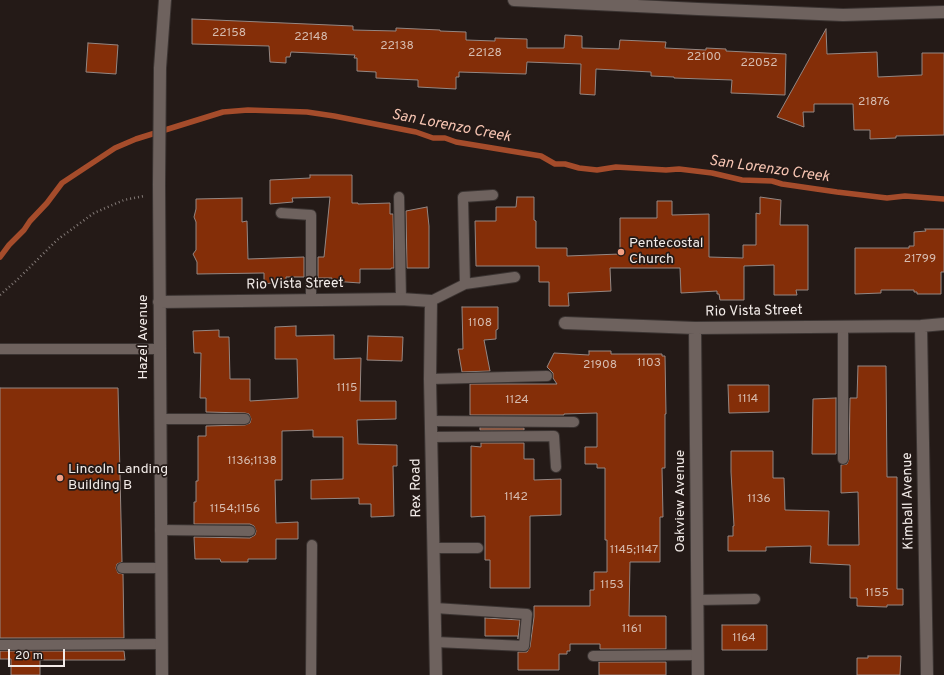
<!DOCTYPE html>
<html>
<head>
<meta charset="utf-8">
<style>
	body { margin:0 }
	#map { position:relative; width:944px; height:675px; overflow:hidden; background:#241a17; font-family:Overpass,sans-serif }
	canvas { display:block }
	.scale { position:absolute; left:8px; top:649px; width:57px; height:18px; box-sizing:border-box; border:2px solid #f2ebe8; border-top:0; padding-left:5px; font-size:12px; line-height:14px; white-space:nowrap; color:#f2ebe8; -webkit-text-stroke:3px #241a17; paint-order:stroke }
</style>
</head>
<body>
<div id="map">
<canvas width="944" height="675"></canvas>
<div class="scale">20 m</div>
</div>
<script>
const c = document.querySelector('canvas').getContext('2d');
c.lineJoin = 'round';
const shape = rows => new Path2D(rows.map(r => 'M' + r).join(''));
function trace(path, color, width, dash) { c.strokeStyle = color; c.lineWidth = width; c.lineCap = dash ? 'butt' : 'round'; c.setLineDash(dash || []); c.stroke(path); }
function paint(path, color) { c.fillStyle = color; c.fill(path, 'evenodd'); }
function write(font, color, halo, rows, align = 'center') {
  c.font = font + ' Overpass,sans-serif'; c.lineWidth = 3.5; c.setLineDash([]); c.textBaseline = 'middle'; c.strokeStyle = halo; c.fillStyle = color; for (const [text, x, y, turn = 0] of rows) {
    c.save(); c.translate(x, y); c.rotate((+turn || 0) * Math.PI / 180); c.textAlign = isNaN(turn) ? turn : align; if (halo) c.strokeText(text, 0, 0); c.fillText(text, 0, 0); c.restore();
  }
}
const stream = shape([
	[0,257,9,245,24,230,30,221,47,203,62,183,115,148,136,139,223,112,248,110,307,112,334,116,416,132,433,138,445,138,456,142,541,156,555,164,565,164,579,168,597,170,616,167,666,170,679,169,712,173,742,180,772,181,782,184,837,192,887,198,905,196,944,199]
]);
const building = shape([
	[192,19,353,26,353,30,396,31,396,28,440,30,440,31,466,32,466,40,495,41,495,38,527,39,527,48,564,48,565,35,582,36,582,48,619,49,620,40,666,42,665,48,706,50,706,48,726,49,726,51,786,54,785,95,731,93,732,80,674,78,674,77,651,76,651,72,596,69,595,95,580,94,581,64,527,62,526,74,459,72,459,77,456,77,456,89,418,87,418,80,376,78,376,72,357,71,357,58,354,58,355,55,291,52,290,57,286,57,286,63,270,62,269,46,192,44,192,19],
	[826,29,827,54,877,52,878,77,922,75,922,53,944,53,944,135,896,136,896,138,870,139,870,130,854,130,853,104,814,104,814,112,803,112,804,127,777,117,826,29],
	[88,43,118,45,116,74,86,72,88,43],
	[310,175,352,175,352,203,358,203,358,204,390,203,390,214,393,214,394,268,391,268,391,269,360,269,360,283,332,281,332,278,318,278,318,257,324,257,330,197,292,198,293,202,270,204,270,180,310,178,310,175],
	[517,197,534,197,534,220,536,221,536,248,567,248,567,256,620,254,620,218,657,218,657,201,672,201,672,215,709,214,709,257,743,258,743,245,756,245,756,213,760,214,760,197,781,200,780,225,808,225,808,290,796,290,797,295,774,295,774,265,744,266,744,300,720,300,719,294,717,294,717,291,681,293,680,268,610,268,611,291,568,293,569,306,549,306,549,282,539,282,539,266,476,266,475,221,496,221,496,207,516,207,517,197],
	[242,198,242,222,247,221,248,259,304,257,304,277,286,277,286,281,264,284,264,273,197,274,197,262,193,254,196,250,196,222,194,217,196,209,196,199,242,198],
	[427,207,429,226,429,268,407,268,406,211,427,207],
	[925,229,944,229,944,272,941,272,941,294,917,294,917,292,914,292,914,290,881,290,881,293,855,294,855,248,909,248,909,246,914,246,914,232,926,231,925,229],
	[462,307,498,307,498,329,496,330,496,339,484,340,490,371,462,372,458,349,463,349,462,307],
	[296,326,296,336,334,335,334,359,361,358,360,401,396,401,396,419,357,420,358,444,397,445,397,466,393,466,394,516,371,517,371,504,359,504,359,498,311,499,311,480,343,479,343,437,313,437,313,430,282,431,282,480,275,480,276,523,298,522,298,539,276,539,276,559,248,559,248,562,221,562,220,559,195,559,194,537,250,538,255,535,256,531,254,526,250,524,194,524,194,502,196,502,196,481,198,481,198,436,206,436,206,426,245,425,250,423,251,419,249,414,245,413,206,412,206,398,200,398,201,353,194,353,193,331,219,330,219,337,229,337,230,379,250,379,250,401,298,398,297,359,275,359,275,327,296,326],
	[368,336,403,337,402,361,367,360,368,336],
	[589,351,611,351,611,354,662,354,662,356,665,356,666,414,665,414,665,468,662,468,663,517,660,517,660,562,630,562,629,616,666,616,666,649,600,649,600,644,570,644,570,651,567,651,567,654,559,654,559,670,518,670,518,652,527,652,530,647,534,617,534,606,590,606,590,590,594,590,594,572,607,572,607,540,605,540,605,468,597,468,597,464,585,464,585,447,597,447,597,413,564,414,564,415,470,415,470,384,557,384,553,378,553,373,547,367,554,353,589,355,589,351],
	[858,366,886,366,887,477,897,477,897,589,903,589,903,605,887,605,887,607,857,606,857,598,850,598,850,565,810,563,811,546,766,547,766,551,728,551,728,536,733,536,733,526,734,526,731,472,731,451,773,451,773,478,784,478,785,510,829,511,828,545,859,545,858,492,841,493,841,465,847,464,849,459,850,398,857,398,858,366],
	[728,385,769,385,769,412,729,413,728,385],
	[0,388,118,388,122,562,117,564,116,568,118,573,123,574,124,638,0,638,0,388],
	[836,398,836,454,812,454,813,399,836,398],
	[480,428,524,428,524,430,480,430,480,428],
	[481,443,524,443,524,459,534,459,534,480,561,479,561,515,530,516,530,588,490,588,490,560,485,560,485,516,471,517,471,446,481,447,481,443],
	[485,618,520,620,518,639,518,636,485,636,485,618],
	[722,625,767,625,767,650,722,650,722,625],
	[0,651,124,651,125,660,40,660,40,675,11,675,11,659,0,659,0,651],
	[868,656,901,656,900,675,857,675,857,658,868,658,868,656],
	[599,662,666,662,666,675,599,675,599,662]
]);
const path = shape([
	[0,295,17,280,57,240,94,213,124,200,144,196]
]);
const lane = shape([
	[399,197,401,299],
	[281,213,311,215,311,300],
	[465,284,463,197,493,195],
	[431,301,465,284,515,277],
	[843,326,843,459],
	[0,349,159,349],
	[430,379,547,376],
	[160,419,245,419],
	[431,421,574,422],
	[431,437,554,436,556,467],
	[160,530,250,531],
	[433,548,478,548],
	[122,568,160,568],
	[697,600,755,599],
	[435,608,527,614,524,646,436,642],
	[0,645,162,644],
	[593,656,698,655],
	[311,675,312,545]
]);
const street = shape([
	[514,0,698,9,843,15,944,12],
	[159,302,401,299,431,301,430,379,436,675],
	[565,323,695,328,921,326,944,324],
	[921,326,927,675],
	[695,328,698,675],
	[162,675,159,184,160,68,165,0]
]);
const markers = [
	[621,252,4,"#f39f83"],
	[60,478,4,"#f39f83"]
];
const numberNames = [
	["22158",229,34],
	["22148",311,38],
	["22138",397,47],
	["22128",485,54],
	["22100",704,58],
	["22052",759,64],
	["21876",874,103],
	["21799",920,260],
	["1108",480,324],
	["1103",649,364],
	["21908",600,366],
	["1115",347,389],
	["1114",748,400],
	["1124",517,401],
	["1136;1138",252,462],
	["1142",516,498],
	["1136",759,500],
	["1154;1156",235,510],
	["1145;1147",634,551],
	["1153",612,586],
	["1155",877,594],
	["1161",632,630],
	["1164",744,639]
];
const poiNames = [
	["Pentecostal",629,244],
	["Church",629,260],
	["Lincoln Landing",68,470],
	["Building B",68,486]
];
const streetNames = [
	["Rio Vista Street",295,285,-1],
	["Rio Vista Street",754,312,-1],
	["Hazel Avenue",144,337,-90],
	["Rex Road",417,488,-91],
	["Oakview Avenue",681,501,-90],
	["Kimball Avenue",909,501,-91]
];
const waterNames = [
	["San Lorenzo Creek",451,127,11],
	["San Lorenzo Creek",769,170,8]
];
trace(stream, '#a54c2b', 5.5);
paint(building, '#842e08');
trace(building, '#948783', 1);
trace(lane, '#3b3432', 12);
trace(street, '#3b3432', 14);
trace(path, '#837a77', 2.5, [1, 3]);
trace(lane, '#6e625e', 10);
trace(street, '#6e625e', 12);
for (const [x, y, r, color] of markers) { const dot = new Path2D(); dot.arc(x, y, r, 0, 2 * Math.PI); c.fillStyle = color; c.fill(dot); trace(dot, '#241a17', 1.5); }
write('12px', '#d6bcb0', null, numberNames);
write('14px', '#f2ebe8', '#241a17', poiNames, 'left');
write('14px', '#f2ebe8', '#241a17', streetNames);
write('italic 15px', '#f6c4b2', '#241a17', waterNames);
</script>
</body>
</html>
